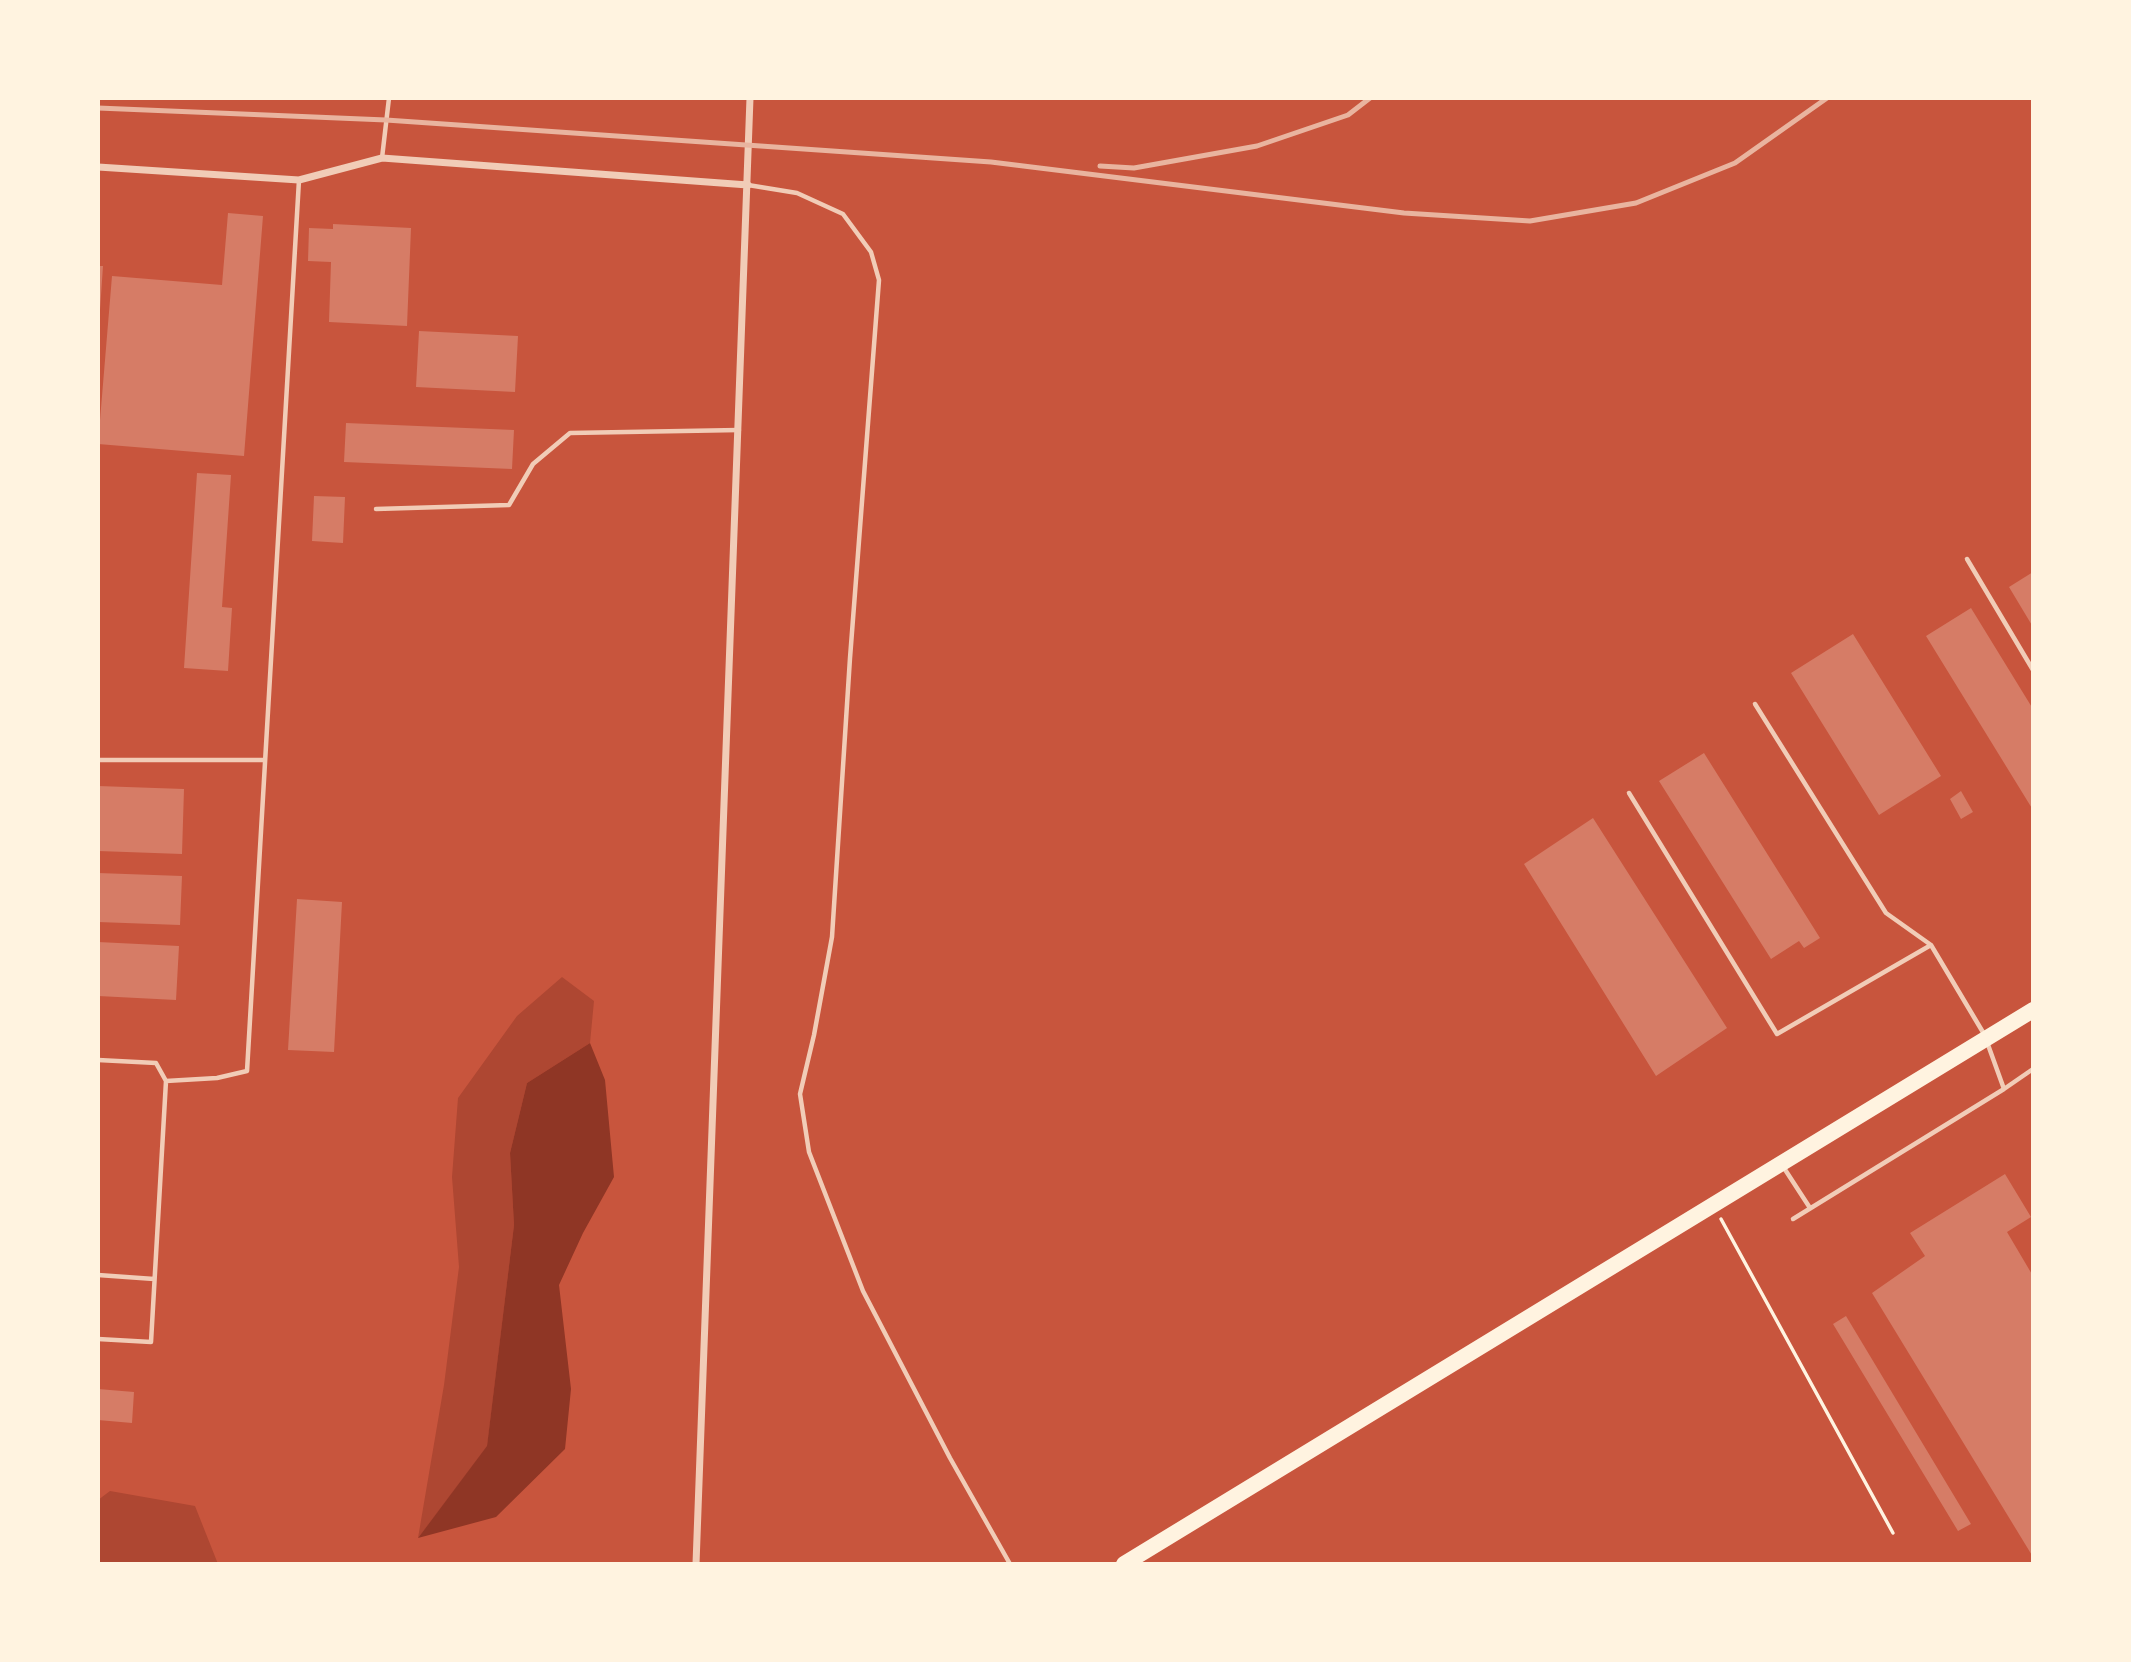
<!DOCTYPE html>
<html>
<head>
<meta charset="utf-8">
<style>
	body { margin:0 }
	#map { position:relative; width:2131px; height:1662px; overflow:hidden; background:#c8553d; font-family:"Times New Roman",serif }
	canvas { display:block }
	.frame { position:absolute; inset:0; border:100px solid #fff3e0; pointer-events:none }
</style>
</head>
<body>
<div id="map">
<canvas width="2131" height="1662"></canvas>
<div class="frame"></div>
</div>
<script>
const c = document.querySelector('canvas').getContext('2d');
c.lineJoin = 'round';
function paint(path, color) { c.fillStyle = color; c.fill(path, 'evenodd'); }
const shape = rows => new Path2D(rows.map(r => 'M' + r).join(''));
function trace(path, color, width, dash) { c.strokeStyle = color; c.lineWidth = width; c.lineCap = dash ? 'butt' : 'round'; c.setLineDash(dash || []); c.stroke(path); }
const green = shape([
	[562,977,594,1001,590,1043,527,1083,510,1153,514,1225,487,1447,418,1538,444,1385,459,1267,452,1177,458,1098,517,1016],
	[110,1491,195,1506,218,1564,98,1564,98,1500]
]);
const water = shape([
	[590,1043,605,1080,614,1177,583,1233,559,1285,571,1389,565,1449,496,1517,418,1538,487,1446,514,1225,510,1153,527,1083]
]);
const building = shape([
	[228,213,263,216,244,456,98,444,112,276,222,285],
	[333,224,411,228,407,326,329,322,331,262,308,261,309,228,333,229],
	[98,266,103,266,100,310,98,310],
	[419,331,518,336,515,392,416,387],
	[346,423,514,430,512,469,344,462],
	[197,473,231,475,222,607,232,608,228,671,184,668],
	[314,496,345,497,343,543,312,541],
	[2033,572,2033,627,2009,587],
	[1971,608,2033,709,2033,810,1926,636],
	[1853,634,1941,776,1879,815,1791,673],
	[1704,753,1820,938,1804,948,1799,941,1771,959,1659,781],
	[98,786,184,789,182,854,98,851],
	[1961,791,1973,812,1961,819,1950,799],
	[1593,818,1727,1028,1656,1076,1524,864],
	[98,873,182,876,180,925,98,922],
	[297,899,342,902,334,1052,288,1050],
	[98,942,179,946,176,1000,98,996],
	[2005,1174,2031,1217,2007,1232,2033,1276,2033,1557,1872,1293,1925,1256,1910,1233],
	[1846,1316,1971,1524,1958,1531,1833,1324],
	[98,1389,134,1392,132,1423,98,1420]
]);
const path = shape([
	[1721,1219,1893,1533]
]);
const service = shape([
	[382,158,389,98],
	[748,185,797,193,843,214,871,252,879,280,850,658,832,937,814,1035,800,1094,809,1152,863,1291,950,1458,1010,1564],
	[376,509,509,505,533,464,570,433,739,430],
	[1967,559,2033,670],
	[1755,704,1886,913,1931,945,1984,1034],
	[98,760,265,760],
	[1629,793,1777,1034,1931,945],
	[1987,1042,2004,1089],
	[98,1060,156,1063,166,1081,217,1078,247,1071,299,180],
	[1784,1168,1810,1208],
	[1793,1219,2004,1089,2033,1069],
	[98,1275,154,1279],
	[98,1339,151,1342,166,1081]
]);
const minor = shape([
	[98,167,299,180,382,158,748,185],
	[696,1564,750,98]
]);
const trunk = shape([
	[1124,1564,2033,1010]
]);
const rail = shape([
	[98,108,386,120,991,162,1404,213,1530,221,1636,203,1735,163,1827,98],
	[1100,166,1134,168,1257,146,1348,115,1370,98]
]);
paint(green, '#ae4732');
paint(water, '#8f3625');
paint(building, '#d67c66');
trace(path, '#fff3e0', 3.5);
trace(service, '#f1ccb7', 4.5);
trace(minor, '#f1ccb7', 7);
trace(trunk, '#fff3e0', 16);
trace(rail, '#e9b49f', 5);
</script>
</body>
</html>
